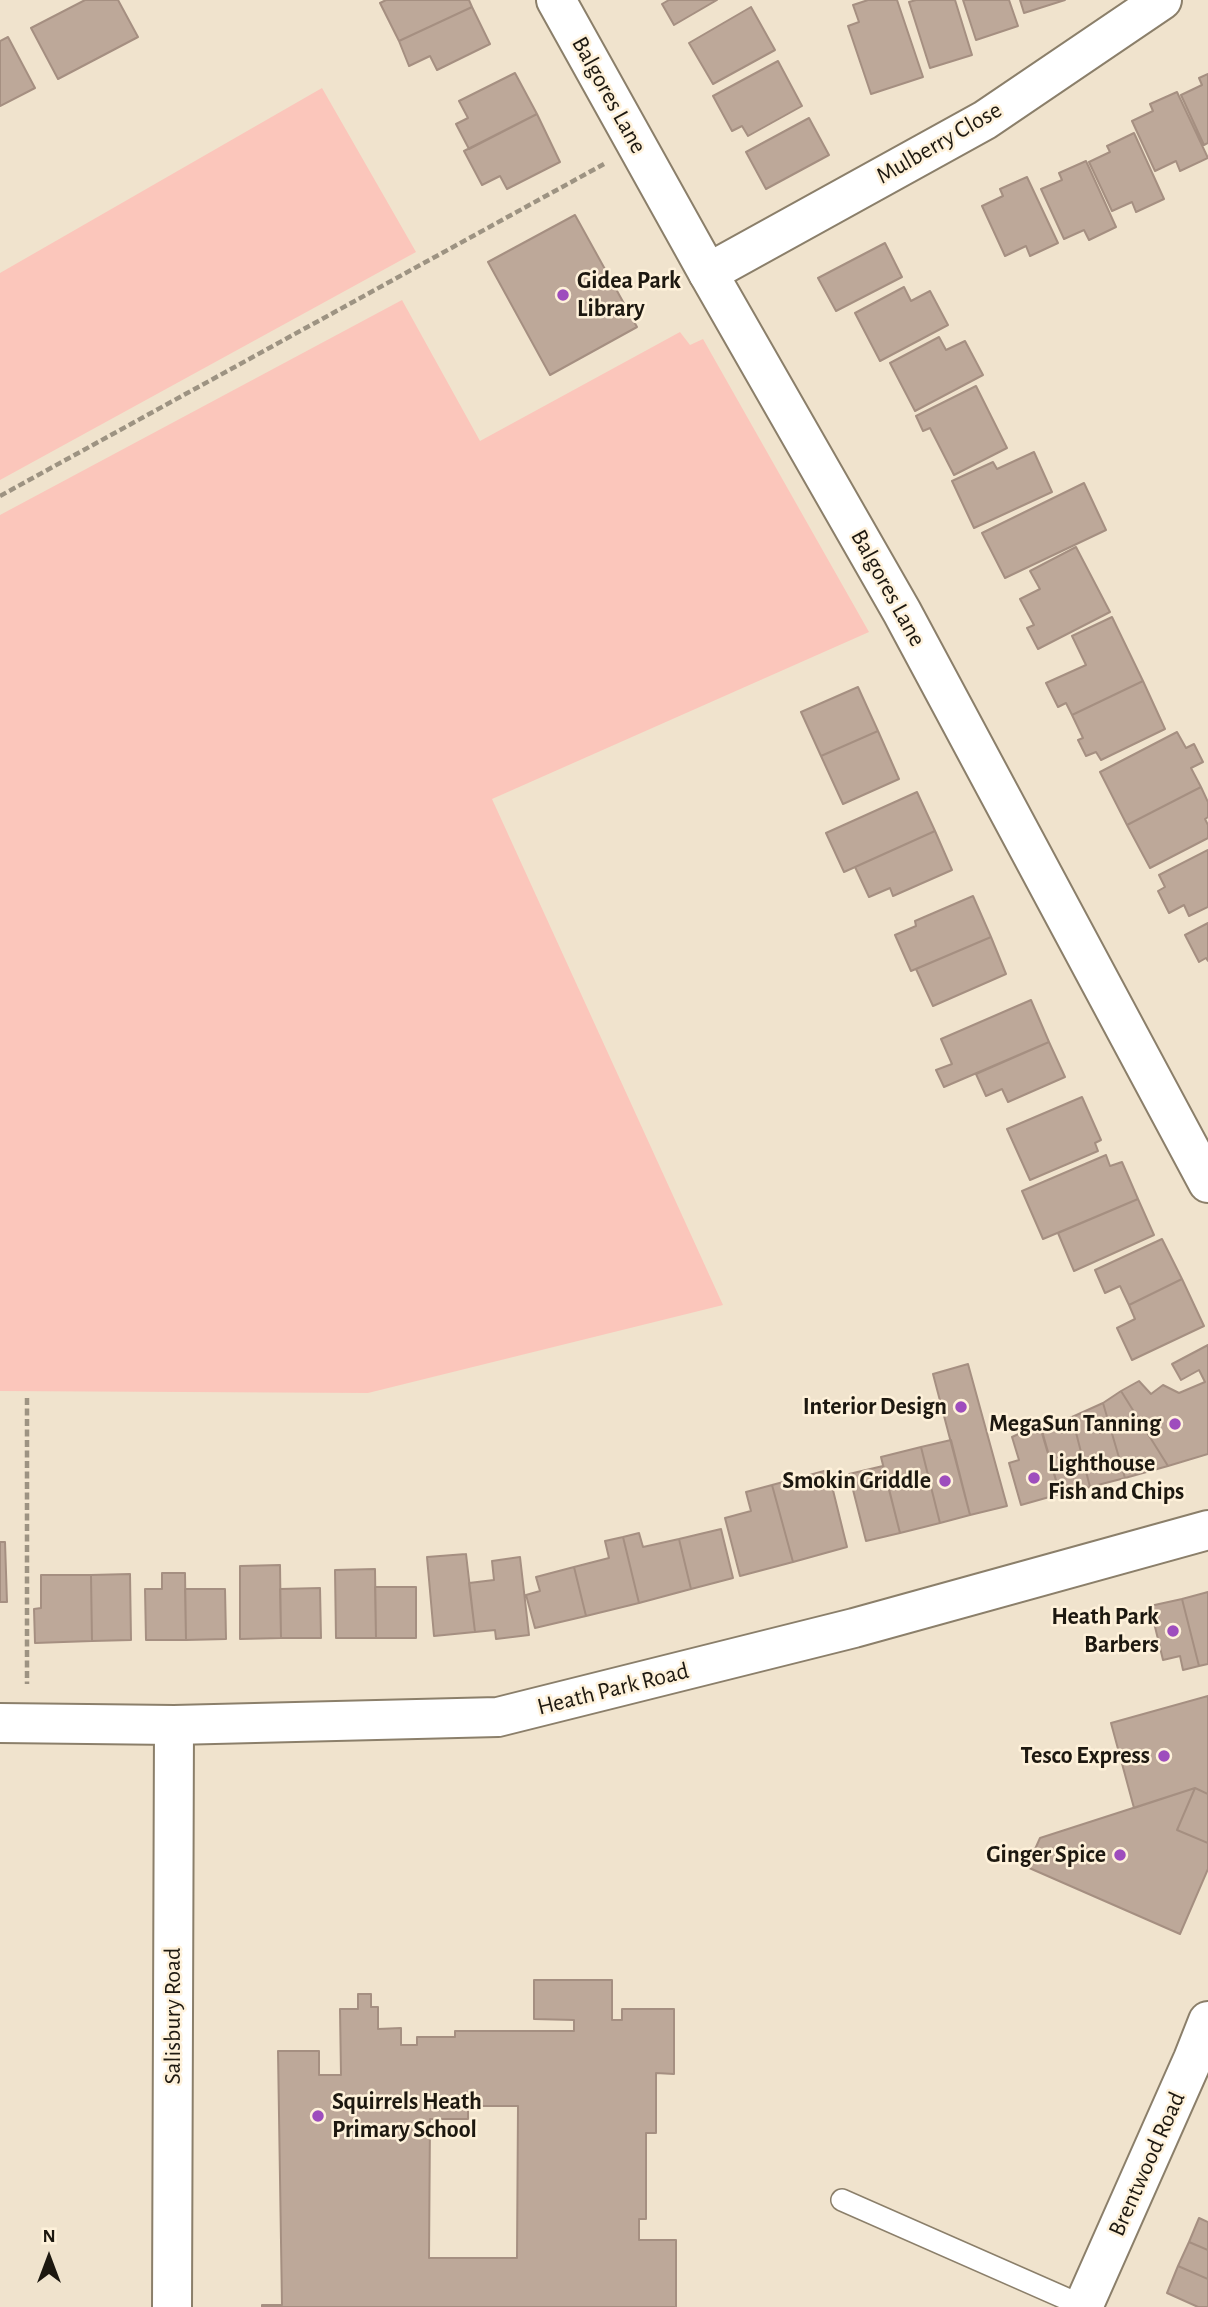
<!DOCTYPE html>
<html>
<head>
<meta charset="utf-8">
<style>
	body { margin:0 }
	#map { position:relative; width:1208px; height:2307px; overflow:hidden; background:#f0e3cd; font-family:"Alegreya Sans",sans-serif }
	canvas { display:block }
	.north { position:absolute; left:14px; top:2223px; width:70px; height:70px; -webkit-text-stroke:5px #fef1da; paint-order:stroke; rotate:0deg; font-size:19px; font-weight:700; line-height:28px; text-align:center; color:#1d1810 }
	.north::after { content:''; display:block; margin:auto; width:24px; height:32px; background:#1d1810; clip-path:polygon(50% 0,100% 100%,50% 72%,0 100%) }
</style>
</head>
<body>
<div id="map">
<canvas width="1208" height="2307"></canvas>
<div class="north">N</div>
</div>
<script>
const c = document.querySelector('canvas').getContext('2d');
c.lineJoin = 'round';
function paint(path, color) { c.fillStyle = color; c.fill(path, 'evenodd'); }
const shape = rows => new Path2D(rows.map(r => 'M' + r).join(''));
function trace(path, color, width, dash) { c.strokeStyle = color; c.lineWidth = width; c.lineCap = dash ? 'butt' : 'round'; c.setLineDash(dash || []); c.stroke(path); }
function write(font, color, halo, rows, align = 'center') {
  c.font = font + ' "Alegreya Sans",sans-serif'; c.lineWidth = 5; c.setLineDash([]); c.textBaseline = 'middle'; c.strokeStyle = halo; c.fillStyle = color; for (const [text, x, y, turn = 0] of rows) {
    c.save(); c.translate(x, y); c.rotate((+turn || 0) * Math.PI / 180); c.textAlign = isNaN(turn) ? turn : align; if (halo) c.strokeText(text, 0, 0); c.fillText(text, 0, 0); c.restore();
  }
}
const green = shape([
	[322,88,416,252,0,480,0,273],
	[402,300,480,441,680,332,690,345,703,339,869,632,492,799,723,1305,368,1393,0,1391,0,515]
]);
const building = shape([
	[85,0,118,0,138,37,58,79,31,28,85,0],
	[386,0,469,0,472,7,399,41,380,3,386,0],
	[669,0,717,0,674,25,662,4,669,0],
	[868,0,897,0,923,77,871,94,848,26,859,22,853,5,868,0],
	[916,0,955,0,972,55,930,68,909,2,916,0],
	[963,0,1009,0,1018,26,976,40,963,0],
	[1020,0,1065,0,1024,13,1020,0],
	[472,7,490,44,437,70,430,56,409,66,399,41,472,7],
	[751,7,775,50,713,84,689,43,751,7],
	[8,37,35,88,0,106,0,41,8,37],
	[778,61,802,106,748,136,742,126,732,131,713,96,778,61],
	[515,73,537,114,469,149,456,124,468,118,459,101,515,73],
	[1208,74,1208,143,1204,145,1181,95,1202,85,1199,78,1208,74],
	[1177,92,1208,158,1180,171,1176,161,1155,171,1132,121,1153,111,1150,104,1177,92],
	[537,114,560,162,507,189,500,176,482,185,464,151,537,114],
	[809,118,829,155,766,189,746,152,809,118],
	[1134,133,1164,199,1136,212,1132,202,1112,211,1089,162,1110,152,1107,146,1134,133],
	[1086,161,1116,227,1089,240,1084,230,1064,239,1041,189,1062,180,1059,173,1086,161],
	[1027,177,1058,243,1030,256,1026,246,1005,256,982,206,1003,196,1000,189,1027,177],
	[575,215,637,327,550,375,488,262,575,215],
	[885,243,902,277,836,311,818,278,885,243],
	[904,287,911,301,930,291,948,325,880,361,855,313,904,287],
	[939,337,946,350,965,341,983,375,915,411,890,363,939,337],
	[976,386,1007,448,954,475,930,428,923,431,916,416,976,386],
	[1034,452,1052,492,974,528,952,481,993,462,997,469,1034,452],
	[1084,483,1106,530,1005,578,982,533,1084,483],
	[1076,547,1110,612,1038,649,1027,628,1034,625,1020,599,1040,589,1030,571,1076,547],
	[1112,617,1143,681,1072,715,1066,703,1058,707,1046,683,1086,665,1072,636,1112,617],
	[1143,681,1165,729,1101,760,1096,752,1086,756,1078,740,1083,738,1072,715,1143,681],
	[858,687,878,731,821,756,801,712,858,687],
	[878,731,899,779,843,804,821,756,878,731],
	[1177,732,1186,748,1194,744,1203,762,1191,768,1201,787,1127,825,1100,772,1177,732],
	[1201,787,1208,802,1208,817,1205,819,1208,825,1208,838,1150,868,1127,825,1201,787],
	[917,792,935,831,844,872,826,833,917,792],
	[935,831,952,870,893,896,890,888,869,897,855,867,935,831],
	[1208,850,1208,907,1189,916,1184,905,1169,913,1158,891,1165,887,1159,875,1208,850],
	[973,896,991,937,911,971,895,935,916,926,915,921,973,896],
	[1208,923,1208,961,1206,958,1199,962,1185,935,1208,923],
	[991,937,1006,974,933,1006,916,969,991,937],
	[1031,1000,1049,1042,944,1087,936,1070,952,1064,941,1039,1031,1000],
	[1049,1042,1065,1077,1008,1102,1002,1089,986,1096,976,1074,1049,1042],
	[1082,1097,1101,1140,1095,1143,1098,1151,1030,1180,1007,1129,1082,1097],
	[1106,1155,1110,1166,1122,1162,1138,1199,1043,1239,1022,1191,1106,1155],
	[1138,1199,1154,1235,1074,1271,1058,1233,1138,1199],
	[1162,1239,1182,1279,1129,1305,1120,1286,1105,1293,1095,1270,1162,1239],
	[1182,1279,1204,1326,1132,1360,1117,1328,1135,1319,1129,1305,1182,1279],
	[1208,1345,1208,1454,1168,1466,1121,1391,1139,1381,1151,1394,1163,1385,1179,1393,1205,1382,1199,1370,1181,1380,1172,1364,1208,1345],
	[968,1364,1007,1506,970,1515,933,1374,968,1364],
	[1121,1391,1168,1466,1125,1478,1103,1403,1121,1391],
	[1103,1403,1125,1478,1090,1487,1072,1417,1103,1403],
	[1072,1417,1090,1487,1060,1494,1041,1430,1072,1417],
	[1040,1424,1060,1494,1021,1505,1009,1463,1019,1460,1012,1437,1040,1424],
	[951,1440,970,1515,940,1523,921,1447,951,1440],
	[921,1447,940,1523,900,1533,881,1457,921,1447],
	[883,1466,900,1533,866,1541,849,1474,883,1466],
	[828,1470,847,1547,793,1562,772,1485,828,1470],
	[772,1485,793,1562,740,1576,725,1518,751,1511,746,1492,772,1485],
	[721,1529,733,1578,691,1589,679,1539,721,1529],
	[639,1533,643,1547,679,1539,691,1589,639,1603,623,1537,639,1533],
	[623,1537,639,1603,586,1616,574,1567,609,1558,605,1541,623,1537],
	[0,1542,5,1542,7,1602,0,1602,0,1542],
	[466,1554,475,1632,434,1636,427,1557,466,1554],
	[520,1557,529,1635,496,1639,495,1630,475,1632,469,1583,494,1580,492,1561,520,1557],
	[280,1565,281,1638,240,1639,240,1566,280,1565],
	[574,1567,586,1616,535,1628,526,1595,540,1591,536,1577,574,1567],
	[375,1569,376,1638,336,1638,335,1570,375,1569],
	[162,1573,185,1573,186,1640,146,1640,145,1589,162,1589,162,1573],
	[130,1574,131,1640,92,1641,91,1575,130,1574],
	[41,1575,91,1575,92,1641,35,1643,34,1609,41,1608,41,1575],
	[375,1587,416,1587,416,1638,376,1638,375,1587],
	[320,1588,321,1638,281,1638,280,1589,320,1588],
	[185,1589,225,1589,226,1639,186,1640,185,1589],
	[1208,1592,1208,1664,1199,1666,1182,1599,1208,1592],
	[1182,1599,1199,1666,1183,1670,1180,1656,1163,1660,1150,1606,1182,1599],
	[1208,1696,1208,1794,1195,1788,1134,1808,1111,1723,1208,1696],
	[1195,1788,1208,1794,1208,1843,1177,1830,1195,1788],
	[1195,1788,1177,1830,1208,1843,1208,1869,1180,1934,1027,1867,1040,1838,1195,1788],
	[534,1980,612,1980,612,2020,622,2020,622,2009,674,2009,674,2074,656,2073,656,2133,646,2133,646,2219,639,2219,639,2240,676,2240,676,2307,262,2307,262,2305,282,2305,278,2051,319,2051,319,2075,341,2075,340,2009,358,2009,358,1994,371,1994,371,2007,378,2007,378,2029,401,2028,401,2045,417,2045,417,2037,455,2037,455,2031,574,2031,574,2020,534,2019,534,1980],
	[468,2106,518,2106,517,2258,429,2258,430,2119,468,2119,468,2106],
	[1199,2218,1208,2222,1208,2250,1189,2242,1199,2218],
	[1189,2242,1208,2250,1208,2279,1178,2266,1189,2242],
	[1178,2266,1208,2279,1208,2307,1198,2307,1167,2293,1178,2266]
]);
const path = shape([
	[0,496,604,164],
	[27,1398,27,1684]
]);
const service = shape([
	[842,2200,1083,2306]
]);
const minor = shape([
	[708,273,985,120,1162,0],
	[172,2307,174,1725]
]);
const tertiary = shape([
	[556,0,708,273,902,612,1208,1183],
	[0,1723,174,1725,498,1717,854,1628,1208,1530],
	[1083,2307,1193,2059,1208,2021]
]);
const markers = [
	[563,295,7,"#9e4dbd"],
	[961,1407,7,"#9e4dbd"],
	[1175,1424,7,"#9e4dbd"],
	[1034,1478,7,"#9e4dbd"],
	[945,1481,7,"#9e4dbd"],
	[1173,1631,7,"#9e4dbd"],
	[1164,1756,7,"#9e4dbd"],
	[1120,1855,7,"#9e4dbd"],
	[318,2116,7,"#9e4dbd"]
];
const streetNames = [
	["Balgores Lane",609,95,61],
	["Mulberry Close",939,143,-30],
	["Balgores Lane",888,588,61],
	["Heath Park Road",613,1689,-14],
	["Salisbury Road",173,2016,-90],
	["Brentwood Road",1147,2164,-66]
];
const poiNames = [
	["Gidea Park",577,281,"left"],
	["Library",577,309,"left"],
	["Interior Design",947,1407],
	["MegaSun Tanning",1161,1424],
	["Lighthouse",1048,1464,"left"],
	["Fish and Chips",1048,1492,"left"],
	["Smokin Griddle",931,1481],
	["Heath Park",1159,1617],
	["Barbers",1159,1645],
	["Tesco Express",1150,1756],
	["Ginger Spice",1106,1855],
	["Squirrels Heath",332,2102,"left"],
	["Primary School",332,2130,"left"]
];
paint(green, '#fbc6bb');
paint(building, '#bda899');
trace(building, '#a58f81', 2);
trace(service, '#8b7f6a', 24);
trace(minor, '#8b7f6a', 42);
trace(tertiary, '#8b7f6a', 42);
trace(path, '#9d9382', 4.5, [7, 3.5]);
trace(service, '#fff', 21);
trace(minor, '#fff', 38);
trace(tertiary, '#fff', 38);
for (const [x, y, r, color] of markers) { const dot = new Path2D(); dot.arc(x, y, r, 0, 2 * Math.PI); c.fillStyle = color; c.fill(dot); trace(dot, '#fef1da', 2.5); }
write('24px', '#1d1810', '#fef1da', streetNames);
write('bold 24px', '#1d1810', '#fef1da', poiNames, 'right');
</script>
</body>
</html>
